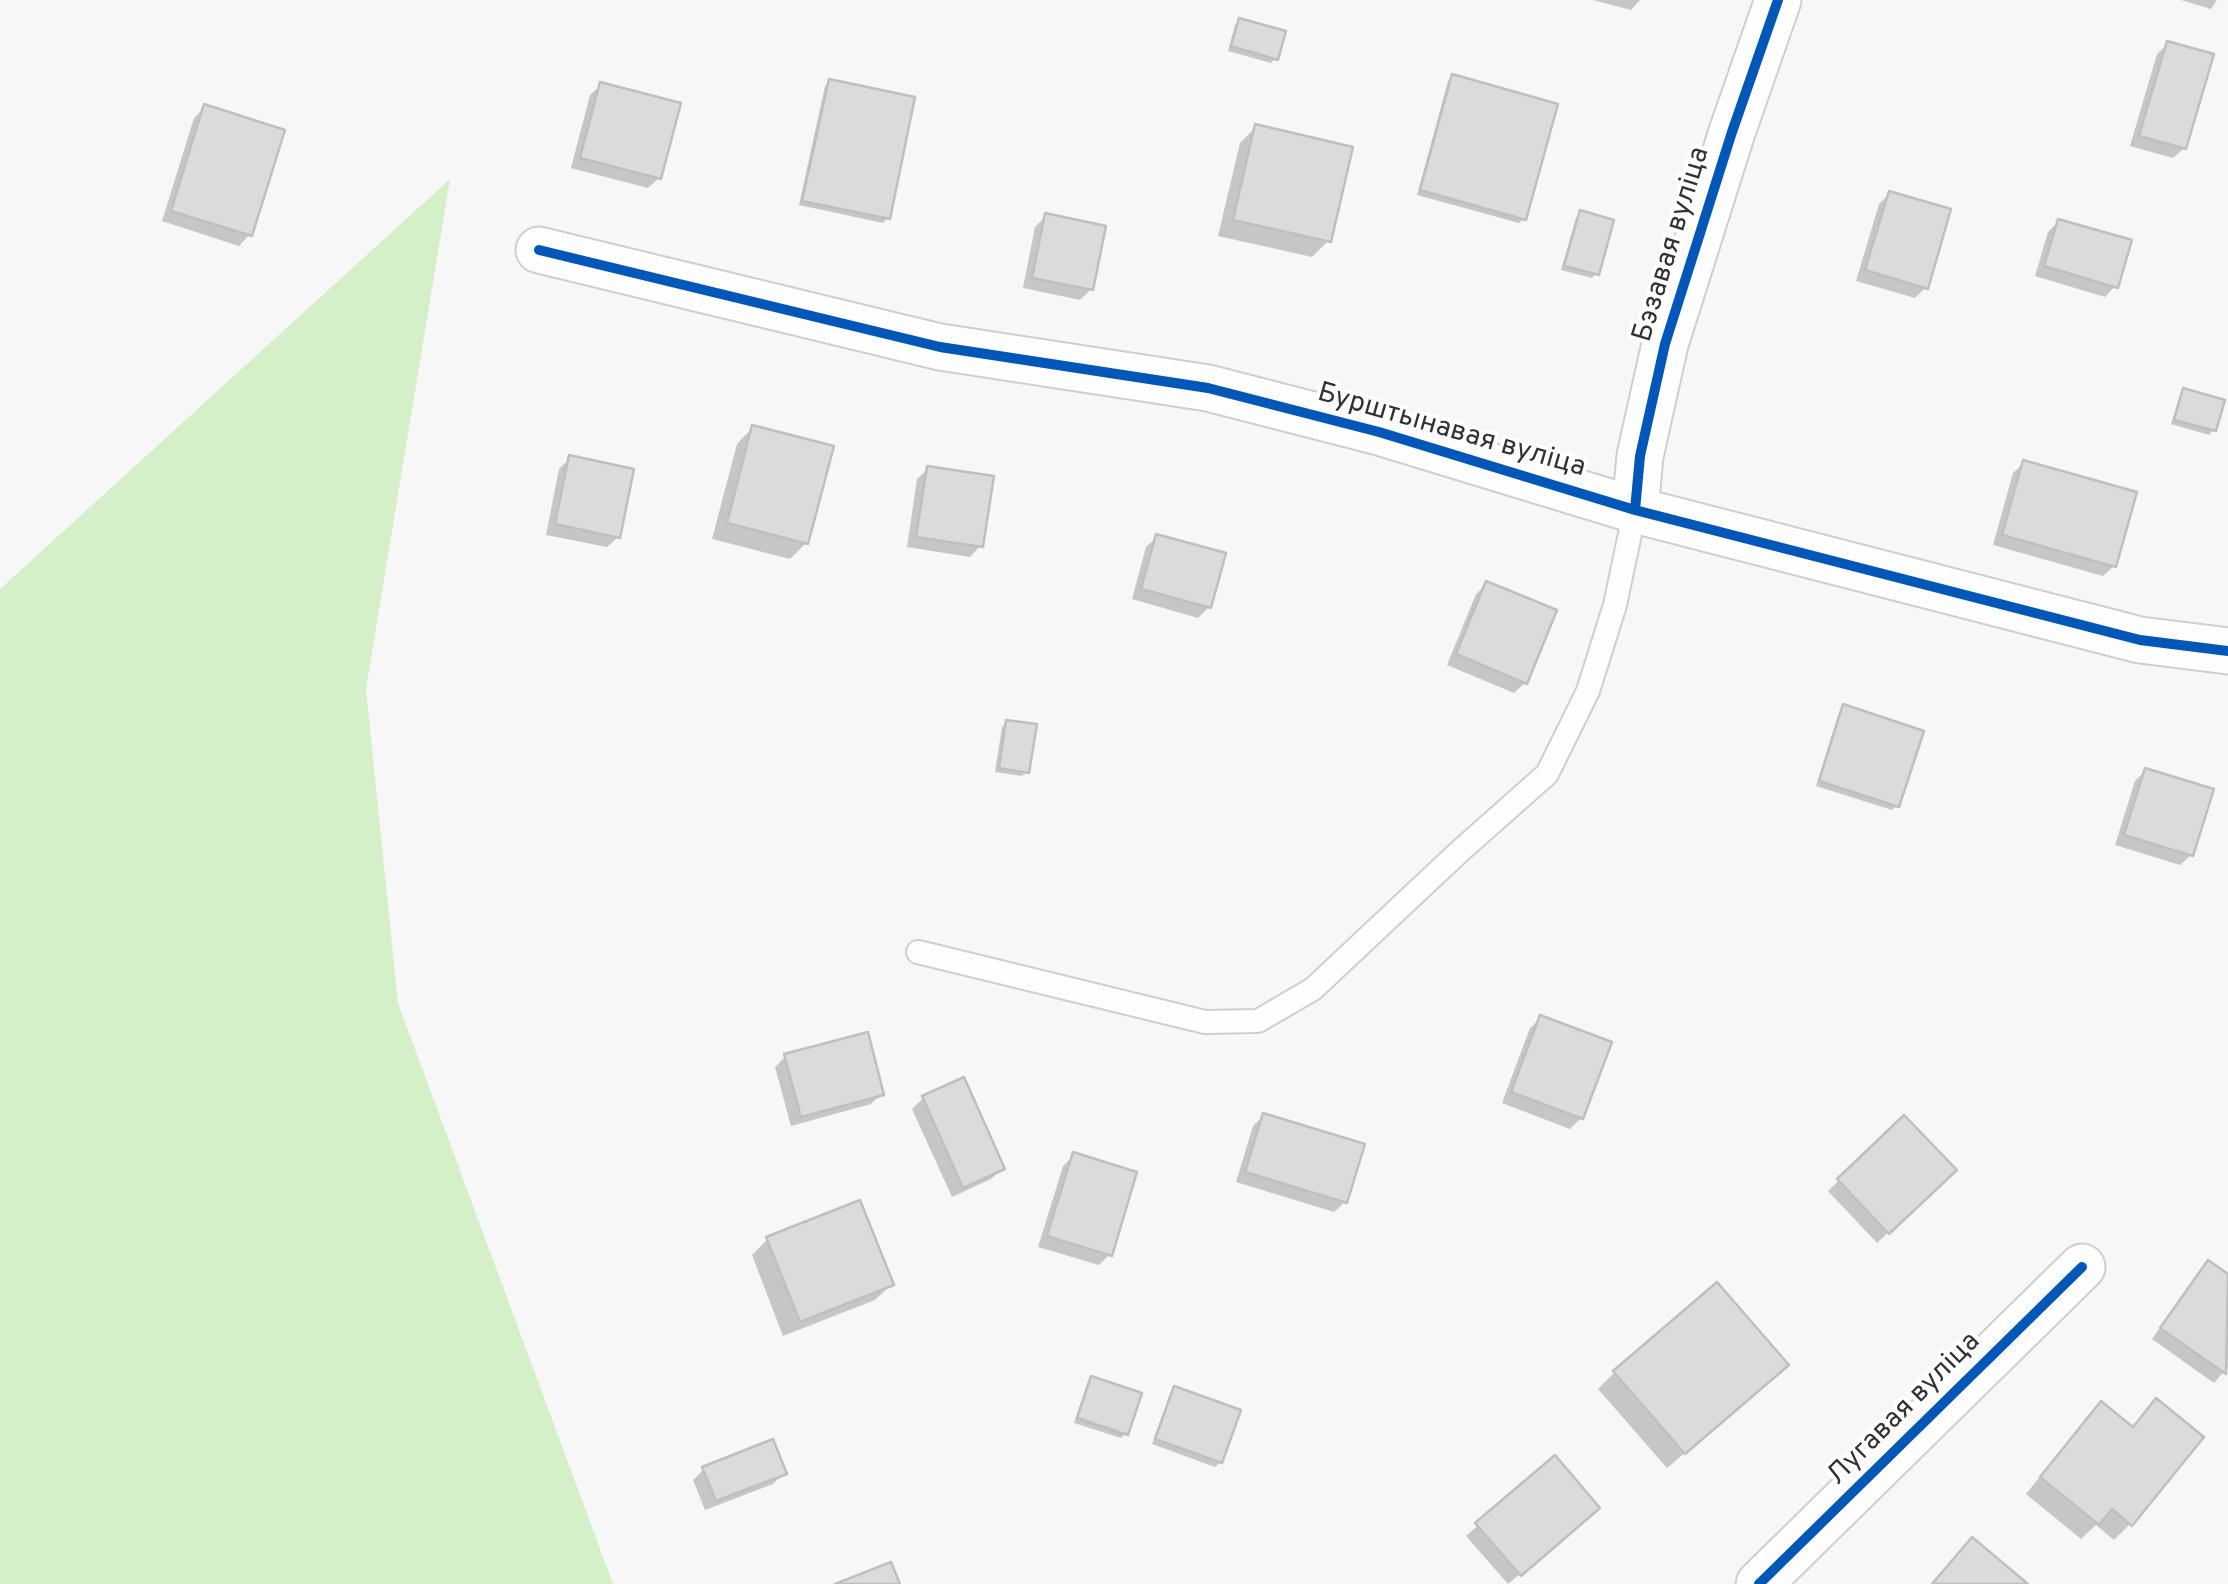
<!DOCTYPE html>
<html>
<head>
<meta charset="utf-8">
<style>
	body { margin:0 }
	canvas { display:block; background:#f7f7f7 }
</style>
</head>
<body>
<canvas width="2228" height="1584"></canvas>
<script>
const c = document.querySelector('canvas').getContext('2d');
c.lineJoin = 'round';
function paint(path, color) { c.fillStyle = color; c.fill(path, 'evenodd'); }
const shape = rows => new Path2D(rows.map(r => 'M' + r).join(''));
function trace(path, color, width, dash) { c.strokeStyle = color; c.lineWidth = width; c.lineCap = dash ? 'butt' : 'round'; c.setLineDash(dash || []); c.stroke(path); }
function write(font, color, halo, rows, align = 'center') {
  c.font = font + ' Overpass,sans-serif'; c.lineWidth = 8; c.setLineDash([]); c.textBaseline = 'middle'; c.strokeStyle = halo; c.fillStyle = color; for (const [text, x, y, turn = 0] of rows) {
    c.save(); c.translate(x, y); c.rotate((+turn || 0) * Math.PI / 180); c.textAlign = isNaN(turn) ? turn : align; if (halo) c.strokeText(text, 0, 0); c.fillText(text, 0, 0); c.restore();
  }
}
const green = shape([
	[450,179,366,689,398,1003,613,1584,0,1584,0,589]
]);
const shadow = shape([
	[1593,0,1640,0,1631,10],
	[2181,0,2217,0,2211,9],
	[1240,20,1276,58,1271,63,1228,51,1235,25],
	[2168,44,2184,148,2173,158,2130,146,2157,54],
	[1453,77,1524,219,1519,223,1417,195,1448,81],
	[829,82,887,218,883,223,799,205,825,86],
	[601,85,659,178,648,188,571,168,590,95],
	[205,107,249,235,239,246,162,221,194,118],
	[1256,127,1328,241,1312,257,1218,236,1240,143],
	[1889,194,1926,287,1915,298,1856,281,1879,204],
	[1580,213,1597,273,1592,278,1561,270,1576,218],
	[1046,216,1091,289,1080,300,1023,288,1035,227],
	[2058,222,2115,286,2105,297,2035,276,2048,232],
	[2184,391,2213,430,2209,435,2171,424,2180,395],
	[753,427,806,543,790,559,712,539,737,444],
	[570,458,618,537,607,547,546,535,559,469],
	[2024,463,2114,566,2103,576,1993,545,2013,473],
	[928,469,980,546,970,557,907,547,917,479],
	[1157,537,1209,607,1198,618,1132,599,1146,547],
	[1487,584,1525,683,1514,693,1447,665,1476,594],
	[1844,707,1897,806,1892,810,1816,786,1839,712],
	[1007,723,1027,771,1022,776,995,772,1002,727],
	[2146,770,2191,855,2180,865,2115,845,2135,781],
	[1541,1018,1581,1118,1570,1129,1502,1103,1530,1028],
	[786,1056,881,1094,871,1104,791,1126,775,1067],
	[923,1098,1002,1168,991,1179,952,1197,912,1109],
	[1263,1116,1345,1202,1334,1212,1236,1182,1253,1126],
	[1904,1118,1953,1170,1877,1243,1828,1191],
	[1074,1155,1110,1254,1099,1265,1038,1247,1063,1166],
	[768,1239,892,1284,875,1300,783,1336,752,1255],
	[2208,1263,2228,1277,2228,1367,2214,1383,2152,1339,2198,1274],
	[1614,1373,1770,1381,1667,1468,1598,1389],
	[1092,1379,1126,1433,1121,1438,1074,1423,1087,1384],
	[1175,1389,1220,1462,1215,1467,1152,1444,1170,1394],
	[2156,1402,2130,1524,2114,1540,2096,1525,2081,1539,2026,1494,2085,1420,2101,1404,2131,1428],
	[1554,1459,1586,1518,1508,1584,1466,1536],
	[704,1469,784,1473,773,1484,705,1510,693,1480]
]);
const building = shape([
	[1239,18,1286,31,1278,60,1231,46,1239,18],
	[2167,41,2214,54,2186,149,2139,136,2167,41],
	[1452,74,1558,104,1526,220,1420,190,1452,74],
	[829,79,915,97,890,219,802,201,829,79],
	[600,82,681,103,661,179,580,158,600,82],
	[204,104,285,130,252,236,171,211,204,104],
	[1255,124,1353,147,1331,242,1233,220,1255,124],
	[1889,191,1951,209,1928,289,1865,270,1889,191],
	[1580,210,1614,220,1599,275,1564,266,1580,210],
	[1045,213,1106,226,1093,290,1032,278,1045,213],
	[2058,219,2132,240,2118,288,2044,266,2058,219],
	[2183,388,2225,400,2216,431,2174,420,2183,388],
	[752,425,834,446,808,544,727,523,752,425],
	[569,455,634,469,620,538,555,524,569,455],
	[2023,460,2137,492,2116,567,2002,535,2023,460],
	[927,466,994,476,983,547,916,537,927,466],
	[1156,534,1226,553,1211,608,1141,589,1156,534],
	[1486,581,1557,610,1527,684,1456,654,1486,581],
	[1843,704,1924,731,1899,807,1819,781,1843,704],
	[1006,720,1037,724,1029,773,999,768,1006,720],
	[2145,768,2214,789,2193,856,2124,835,2145,768],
	[1540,1015,1612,1042,1583,1119,1511,1092,1540,1015],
	[868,1032,884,1095,801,1117,784,1054,868,1032],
	[964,1077,1005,1169,963,1188,922,1096,964,1077],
	[1263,1113,1365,1144,1347,1203,1245,1172,1263,1113],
	[1904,1115,1957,1170,1889,1234,1837,1179,1904,1115],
	[1073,1152,1137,1172,1112,1256,1047,1236,1073,1152],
	[860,1200,894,1285,800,1322,766,1237,860,1200],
	[2208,1260,2228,1274,2226,1374,2160,1328,2208,1260],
	[1717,1282,1789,1365,1685,1454,1613,1371,1717,1282],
	[1091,1376,1142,1393,1128,1435,1077,1418,1091,1376],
	[1174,1386,1241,1410,1222,1463,1155,1439,1174,1386],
	[2156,1398,2204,1437,2132,1526,2112,1509,2099,1525,2040,1477,2101,1401,2133,1427,2156,1398],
	[773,1439,787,1474,716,1501,702,1467,773,1439],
	[1555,1455,1600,1508,1521,1576,1475,1523,1555,1455],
	[1972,1537,2028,1584,1932,1584,1972,1537],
	[891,1562,900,1584,835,1584,891,1562]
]);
const lane = shape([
	[918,952,1205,1022,1258,1021,1313,989,1460,851,1547,774,1588,691,1615,605,1635,510]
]);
const street = shape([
	[539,250,940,347,1208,388,1379,432,1635,510,2140,640,2228,651],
	[1635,510,1640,456,1665,344,1732,132,1778,0],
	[1759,1584,2082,1267]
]);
const cycleway = shape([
	[539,250,940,347,1208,388,1379,432,1635,510,2140,640,2228,651],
	[1635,510,1640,456,1665,344,1732,132,1778,0],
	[1759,1584,2082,1267]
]);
const streetNames = [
	["Бэзавая вуліца",1673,245,-73],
	["Бурштынавая вуліца",1451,432,16],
	["Лугавая вуліца",1905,1410,-45]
];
paint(green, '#d5f0c9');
paint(shadow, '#0003');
paint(building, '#dbdbdb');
trace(building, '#bfbfbf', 2.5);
trace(lane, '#cfcfcf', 26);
trace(street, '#cfcfcf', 49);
trace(lane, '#fefefe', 22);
trace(street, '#fefefe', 45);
trace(cycleway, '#0057b8', 10);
write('28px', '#323233', '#fff', streetNames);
</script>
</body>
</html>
